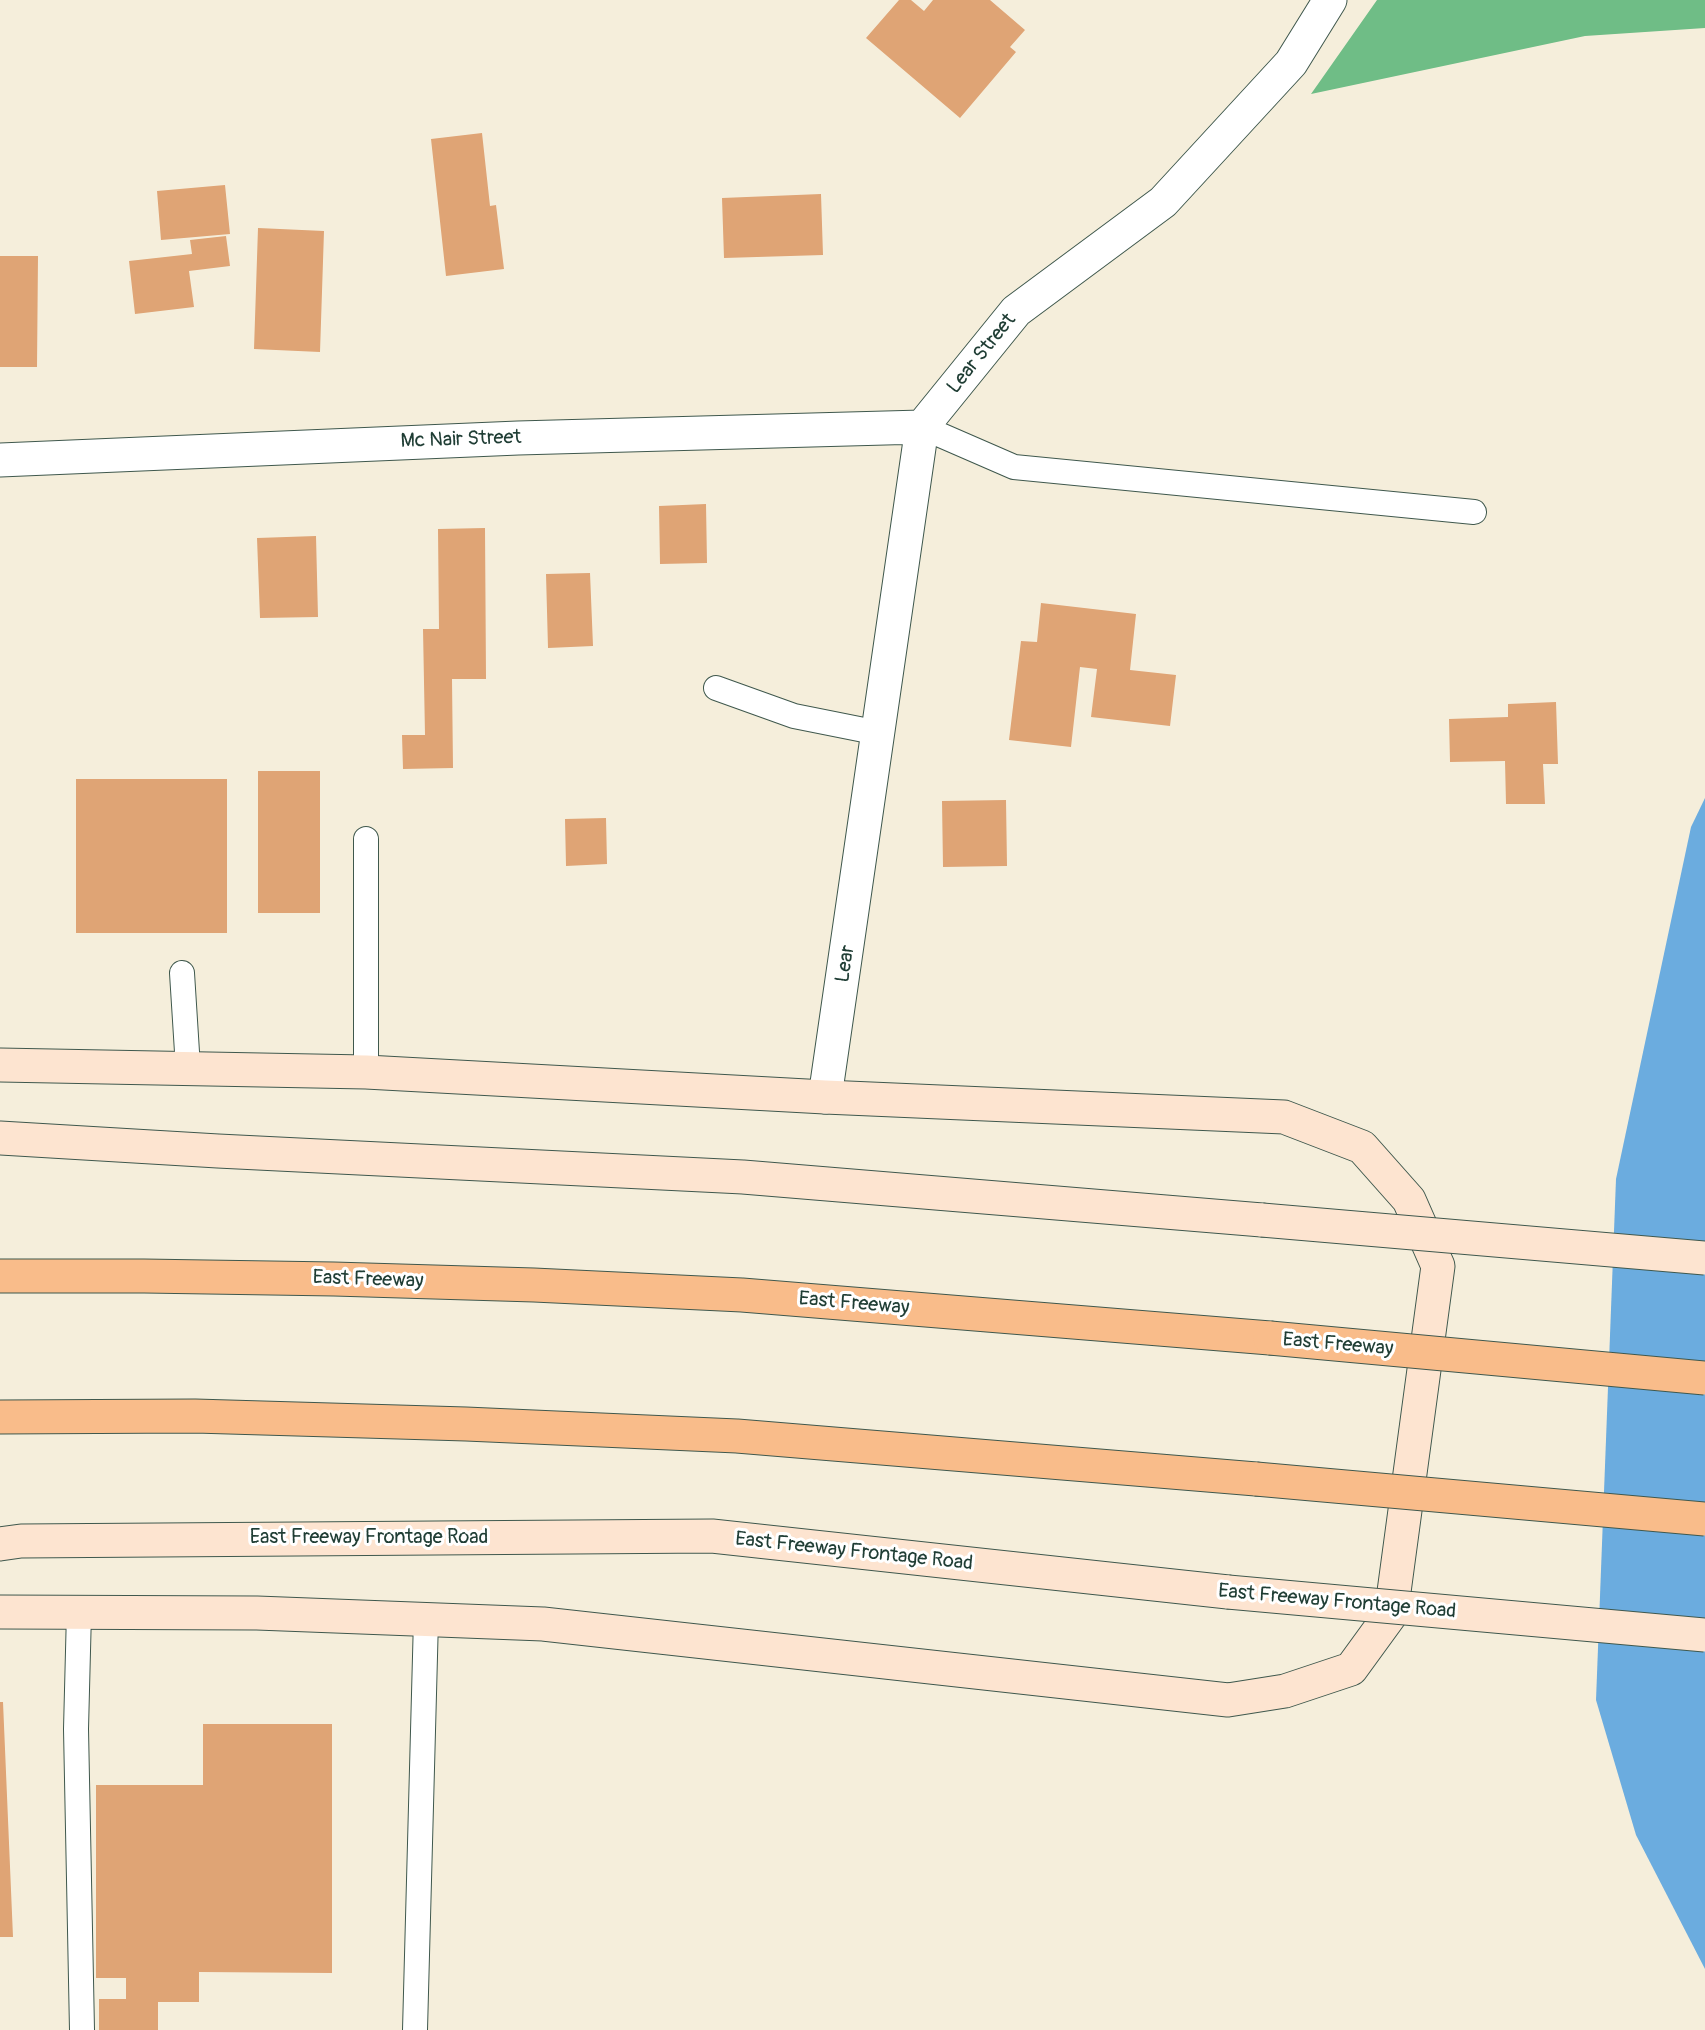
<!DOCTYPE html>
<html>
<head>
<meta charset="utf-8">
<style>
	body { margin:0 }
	canvas { display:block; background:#f5eedb }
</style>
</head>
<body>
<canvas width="1705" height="2030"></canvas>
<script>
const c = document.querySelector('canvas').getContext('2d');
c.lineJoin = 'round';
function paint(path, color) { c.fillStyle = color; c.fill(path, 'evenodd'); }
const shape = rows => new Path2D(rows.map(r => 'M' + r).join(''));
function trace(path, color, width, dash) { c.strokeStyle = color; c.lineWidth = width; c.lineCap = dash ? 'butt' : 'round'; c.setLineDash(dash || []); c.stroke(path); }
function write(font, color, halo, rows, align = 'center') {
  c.font = font + ' Pangolin,sans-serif'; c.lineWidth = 6; c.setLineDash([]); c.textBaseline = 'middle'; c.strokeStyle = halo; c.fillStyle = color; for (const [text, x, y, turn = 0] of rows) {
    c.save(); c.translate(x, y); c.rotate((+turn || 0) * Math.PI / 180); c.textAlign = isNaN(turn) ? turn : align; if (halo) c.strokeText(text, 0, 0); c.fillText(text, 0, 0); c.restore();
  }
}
const forest = shape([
	[1377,0,1705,0,1705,28,1585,36,1311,94]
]);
const water = shape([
	[1705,798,1705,1969,1636,1835,1596,1700,1616,1179,1691,827]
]);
const building = shape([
	[899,0,911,0,924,11,933,0,990,0,1025,30,1010,47,1016,52,960,118,866,38],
	[482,133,490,206,496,205,504,269,446,276,431,139],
	[225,185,230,234,161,240,157,191],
	[821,194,823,255,724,258,722,198],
	[258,228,324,231,320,352,254,349],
	[226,236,230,266,189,271,194,307,135,314,129,261,192,254,190,240],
	[0,256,38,256,37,367,0,367],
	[706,504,707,563,660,564,659,506],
	[485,528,486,679,452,679,453,768,403,769,402,735,425,735,423,629,439,629,438,529],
	[316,536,318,617,260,618,257,538],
	[590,573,593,646,548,648,546,574],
	[1041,603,1136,614,1130,670,1176,675,1170,726,1091,717,1097,669,1080,667,1071,747,1009,740,1021,641,1037,642],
	[1556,702,1558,764,1543,764,1545,804,1506,804,1505,761,1450,762,1449,719,1508,717,1508,704],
	[258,771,320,771,320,913,258,913],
	[76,779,227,779,227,933,76,933],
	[1006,800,1007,866,943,867,942,801],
	[606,818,607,864,566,866,565,819],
	[0,1702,3,1702,13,1937,0,1937],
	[203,1724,332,1724,332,1973,199,1972,199,2002,158,2002,158,2030,99,2030,99,1999,126,1999,126,1978,96,1978,96,1785,203,1785]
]);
const service = shape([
	[922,427,1014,467,1474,512],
	[716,688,794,716,879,733],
	[366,839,366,1072],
	[182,973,188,1068],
	[79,1612,76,1729,82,2030],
	[415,2030,426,1619]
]);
const minor = shape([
	[0,460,518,438,922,427],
	[825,1097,922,427,1016,311,1163,202,1291,63,1330,0]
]);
const secondary = shape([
	[0,1065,366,1072,825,1097,1284,1117,1362,1147,1409,1200,1438,1266,1391,1614,1351,1669,1285,1691,1228,1700,543,1624,257,1613,0,1612],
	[0,1138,218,1151,743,1177,1262,1220],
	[0,1544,21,1541,712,1536,1228,1592]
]);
const motorway = shape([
	[0,1276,144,1276,334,1279,534,1285,742,1295,1270,1338],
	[0,1417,195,1416,466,1424,737,1436,1256,1479]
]);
const secondaryBridge = shape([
	[1262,1220,1705,1258],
	[1228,1592,1705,1635]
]);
const motorwayBridge = shape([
	[1270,1338,1705,1378],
	[1256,1479,1705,1519]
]);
const streetNames = [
	["Lear Street",982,354,-51],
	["Mc Nair Street",461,440,-2],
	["Lear",846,964,-81],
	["East Freeway",368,1280,2],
	["East Freeway",854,1304,5],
	["East Freeway",1338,1345,5],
	["East Freeway Frontage Road",369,1538],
	["East Freeway Frontage Road",854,1552,6],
	["East Freeway Frontage Road",1337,1602,5]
];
paint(forest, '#6fbd86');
paint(water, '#6bacdf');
paint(building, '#dfa475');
trace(service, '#3f584d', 26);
trace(minor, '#3f584d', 35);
trace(secondary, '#3f584d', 35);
trace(motorway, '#3f584d', 35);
trace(service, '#fff', 24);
trace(minor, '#fff', 33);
trace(secondary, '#fde4d0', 33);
trace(motorway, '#f9bc8a', 33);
trace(secondaryBridge, '#3f584d', 35, []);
trace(motorwayBridge, '#3f584d', 35, []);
trace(secondaryBridge, '#fde4d0', 33);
trace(motorwayBridge, '#f9bc8a', 33);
write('20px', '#1f3d34', '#fff', streetNames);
</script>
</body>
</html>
